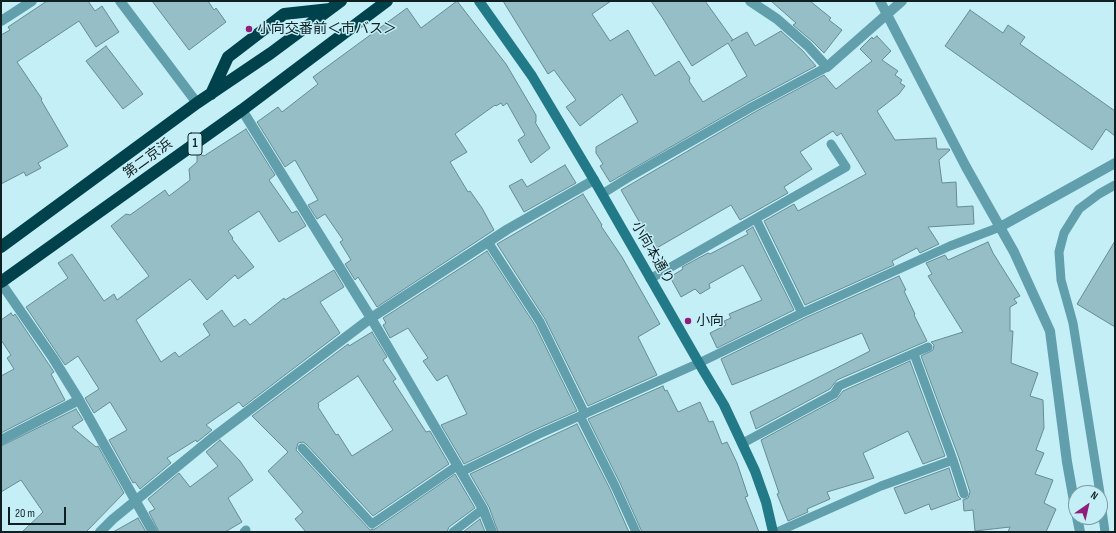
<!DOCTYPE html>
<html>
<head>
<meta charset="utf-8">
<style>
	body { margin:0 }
	#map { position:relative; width:1116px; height:533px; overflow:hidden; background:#c5eff7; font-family:"Sofia Sans Condensed",sans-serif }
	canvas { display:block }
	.frame { position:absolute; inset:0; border:2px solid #101f22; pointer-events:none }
	.north { position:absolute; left:1068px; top:485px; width:40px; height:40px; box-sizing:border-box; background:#c5eff7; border:1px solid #7d9ca2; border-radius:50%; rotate:34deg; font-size:11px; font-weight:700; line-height:16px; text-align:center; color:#101f22 }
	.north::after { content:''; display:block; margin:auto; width:14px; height:18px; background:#911c7b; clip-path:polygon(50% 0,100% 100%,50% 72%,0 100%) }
	.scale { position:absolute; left:8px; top:507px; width:58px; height:18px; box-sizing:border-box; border:2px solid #101f22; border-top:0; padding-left:5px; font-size:12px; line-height:14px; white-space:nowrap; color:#101f22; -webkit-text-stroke:3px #c5eff7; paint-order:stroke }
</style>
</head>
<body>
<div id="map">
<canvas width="1116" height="533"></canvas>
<div class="frame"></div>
<div class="north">N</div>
<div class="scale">20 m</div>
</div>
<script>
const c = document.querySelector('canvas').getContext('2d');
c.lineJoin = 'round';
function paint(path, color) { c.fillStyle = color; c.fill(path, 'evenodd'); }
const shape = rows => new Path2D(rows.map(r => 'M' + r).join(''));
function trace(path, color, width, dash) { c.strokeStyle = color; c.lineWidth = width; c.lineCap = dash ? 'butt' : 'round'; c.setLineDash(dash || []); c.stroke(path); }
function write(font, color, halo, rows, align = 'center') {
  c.font = font + ' "Sofia Sans Condensed","Noto Sans JP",sans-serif'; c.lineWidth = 3; c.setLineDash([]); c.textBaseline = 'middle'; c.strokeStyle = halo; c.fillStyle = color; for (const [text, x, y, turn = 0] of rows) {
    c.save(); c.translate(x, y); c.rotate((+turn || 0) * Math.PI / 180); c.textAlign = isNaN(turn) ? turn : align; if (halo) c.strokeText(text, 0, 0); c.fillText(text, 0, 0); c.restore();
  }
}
const building = shape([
	[47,1,88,1,95,11,102,6,119,32,96,47,79,21,17,62,42,99,41,100,68,146,38,163,41,168,26,176,24,172,1,184,1,35,10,30,8,27,47,1],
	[152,1,208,1,214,10,216,8,226,22,189,50,152,1],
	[457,1,506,64,536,115,536,122,535,122,550,148,531,163,518,140,525,135,507,103,503,106,501,103,496,106,495,105,455,134,467,152,450,162,468,192,470,191,482,208,494,230,377,307,358,277,355,280,345,264,351,260,340,242,343,240,325,214,317,219,308,205,318,200,295,160,285,167,257,122,278,107,282,112,318,84,313,77,407,8,421,28,457,1],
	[503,1,611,1,592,14,610,41,628,30,655,76,679,61,690,78,689,81,703,102,747,76,728,43,692,66,662,17,651,1,705,1,733,40,731,41,747,32,755,46,781,31,803,51,816,66,747,103,610,182,600,166,603,164,596,153,596,147,638,122,622,94,580,126,566,107,576,100,554,70,548,74,503,1],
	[771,1,810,1,831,18,829,20,842,30,824,53,812,41,793,25,796,23,771,1],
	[970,10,1003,33,1008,25,1025,37,1020,44,1115,111,1115,136,1106,129,1092,150,945,46,970,10],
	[877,36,891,51,882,60,898,71,895,75,902,80,900,83,905,86,899,94,877,111,895,140,936,138,937,149,949,149,950,150,939,160,942,183,956,182,957,207,973,206,974,224,928,227,939,244,920,253,917,248,892,261,894,265,805,305,764,221,794,204,798,211,866,174,841,133,837,136,833,131,800,152,812,169,784,187,788,193,740,220,731,205,655,249,621,190,753,113,824,75,836,89,872,61,860,49,872,37,873,39,877,36],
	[106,46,143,94,123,109,86,61,106,46],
	[246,129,275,175,269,180,292,213,297,211,306,226,279,242,259,211,228,231,233,238,232,239,254,267,238,279,235,275,207,300,190,279,136,320,161,362,175,352,179,357,210,335,203,324,222,310,234,327,245,319,250,325,284,298,285,300,334,270,344,287,320,302,340,333,243,407,239,402,206,425,212,430,197,442,196,440,167,458,171,463,140,489,135,482,133,483,109,440,127,430,110,402,94,413,85,398,99,389,78,356,65,365,26,307,68,278,58,263,72,254,104,301,114,294,117,300,149,276,111,226,126,214,130,215,165,190,169,196,190,180,189,169,197,162,197,153,204,156,246,129],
	[565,165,576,183,524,212,509,186,522,179,527,187,565,165],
	[583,194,602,225,601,226,622,257,660,324,638,337,657,375,588,406,545,319,497,244,583,194],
	[753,227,794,310,717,348,710,333,726,325,724,321,731,318,729,314,762,300,743,265,709,284,710,288,700,294,695,289,681,297,670,277,683,269,682,267,708,253,710,254,748,234,746,231,753,227],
	[1115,241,1115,327,1077,304,1115,241],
	[988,242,993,253,1020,296,1014,299,1017,303,1010,307,1010,331,1013,331,1011,363,1038,373,1030,396,1043,400,1044,428,1036,450,1044,453,1035,474,1053,480,1044,503,1056,509,1046,532,1008,532,1010,527,975,531,973,510,964,511,963,500,968,498,970,492,959,458,921,356,933,350,934,345,931,342,963,332,928,276,932,274,926,263,945,255,948,260,988,242],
	[487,251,535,325,577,411,534,430,464,464,441,425,467,414,447,375,437,381,423,361,428,358,408,328,390,338,383,325,386,323,383,318,487,251],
	[899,276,906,290,904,291,915,314,914,315,927,341,837,380,830,389,756,429,750,412,870,351,862,333,732,385,721,359,805,318,899,276],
	[11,313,13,316,15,314,54,372,51,374,65,400,1,433,1,376,14,369,7,358,11,355,1,340,1,320,11,313],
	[372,332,387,357,383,360,396,379,393,381,426,432,430,431,449,464,373,516,306,444,303,442,298,443,296,450,370,530,375,529,455,474,475,508,449,527,447,532,306,532,295,519,303,512,268,471,288,452,252,416,348,344,349,346,372,332],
	[358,376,393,430,352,456,338,434,336,435,318,407,319,406,318,403,358,376],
	[910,361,945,456,923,464,908,431,863,453,874,478,827,492,830,499,807,509,808,512,788,521,777,494,779,493,761,440,837,399,843,391,910,361],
	[663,386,665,391,667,390,678,412,700,402,709,422,713,421,722,444,727,442,737,463,748,496,745,497,759,532,642,532,620,483,588,419,663,386],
	[76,409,83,420,72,427,96,447,98,446,124,493,86,532,22,532,43,512,21,480,1,492,1,446,76,409],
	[577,424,610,489,629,532,498,532,489,507,470,474,577,424],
	[220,440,240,461,253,480,228,498,242,522,225,532,159,532,149,512,155,509,148,499,179,473,190,487,218,466,206,452,220,440],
	[949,468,958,496,961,499,931,510,929,504,905,514,894,488,949,468],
	[138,518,146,532,113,532,138,518],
	[480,519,485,532,463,532,480,519]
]);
const lane = shape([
	[602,194,631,176,750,108,827,67],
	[756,219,802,313],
	[488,242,540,322,585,414],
	[650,279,846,167,831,144],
	[914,354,953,460,964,494],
	[580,416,615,486,636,532],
	[743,443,834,394,839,386,928,347],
	[302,448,372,524,457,466],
	[461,472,537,435,699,363,802,313,950,246,1000,227],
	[1100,493,1073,323,1061,280,1059,252,1064,233,1079,209,1099,194,1115,185],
	[1100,495,1105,532],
	[244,532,246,530],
	[453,532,483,509],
	[777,532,881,486,953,460]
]);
const street = shape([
	[120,1,197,103],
	[750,1,777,19,808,46,827,67,902,1],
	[880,1,966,167,1014,252,1050,331,1067,462,1076,512],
	[1,21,32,1],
	[242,110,371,318,483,509,492,532],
	[1000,227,1115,163],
	[1,283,53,358,79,400,153,532],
	[1,440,79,400],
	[1077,517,1080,532],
	[100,532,113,519,211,439,371,318,508,229,594,180]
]);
const secondary = shape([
	[479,1,532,76,594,180,703,370,724,405,755,471,766,502,773,532]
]);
const highway = shape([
	[211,94,228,57,284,14,330,9],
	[1,247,197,103,271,53,341,1],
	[1,282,242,110,387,1]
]);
const markers = [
	[249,29,4,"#911c7b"],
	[688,321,4,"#911c7b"]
];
const shields = [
	[195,144,14]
];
const shieldNames = [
	["1",195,144]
];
const poiNames = [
	["小向交番前＜市バス＞",257,29],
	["小向",696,321]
];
const streetNames = [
	["第二京浜",148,159,-36],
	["小向本通り",652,253,60]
];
paint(building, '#96bec6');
trace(building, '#658c93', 1);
trace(lane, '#609fab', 9);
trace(street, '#609fab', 10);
trace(secondary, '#227987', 10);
trace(highway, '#00424b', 12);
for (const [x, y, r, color] of markers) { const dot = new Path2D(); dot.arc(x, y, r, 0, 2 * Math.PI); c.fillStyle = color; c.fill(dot); trace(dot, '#c5eff7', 1.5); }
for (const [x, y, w] of shields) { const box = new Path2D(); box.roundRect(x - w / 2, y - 11, w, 22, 3); c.fillStyle = '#c5eff7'; c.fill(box); trace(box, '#101f22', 1); }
write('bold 13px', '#101f22', null, shieldNames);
write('14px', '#101f22', '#c5eff7', poiNames, 'left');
write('14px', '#101f22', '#c5eff7', streetNames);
</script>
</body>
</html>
